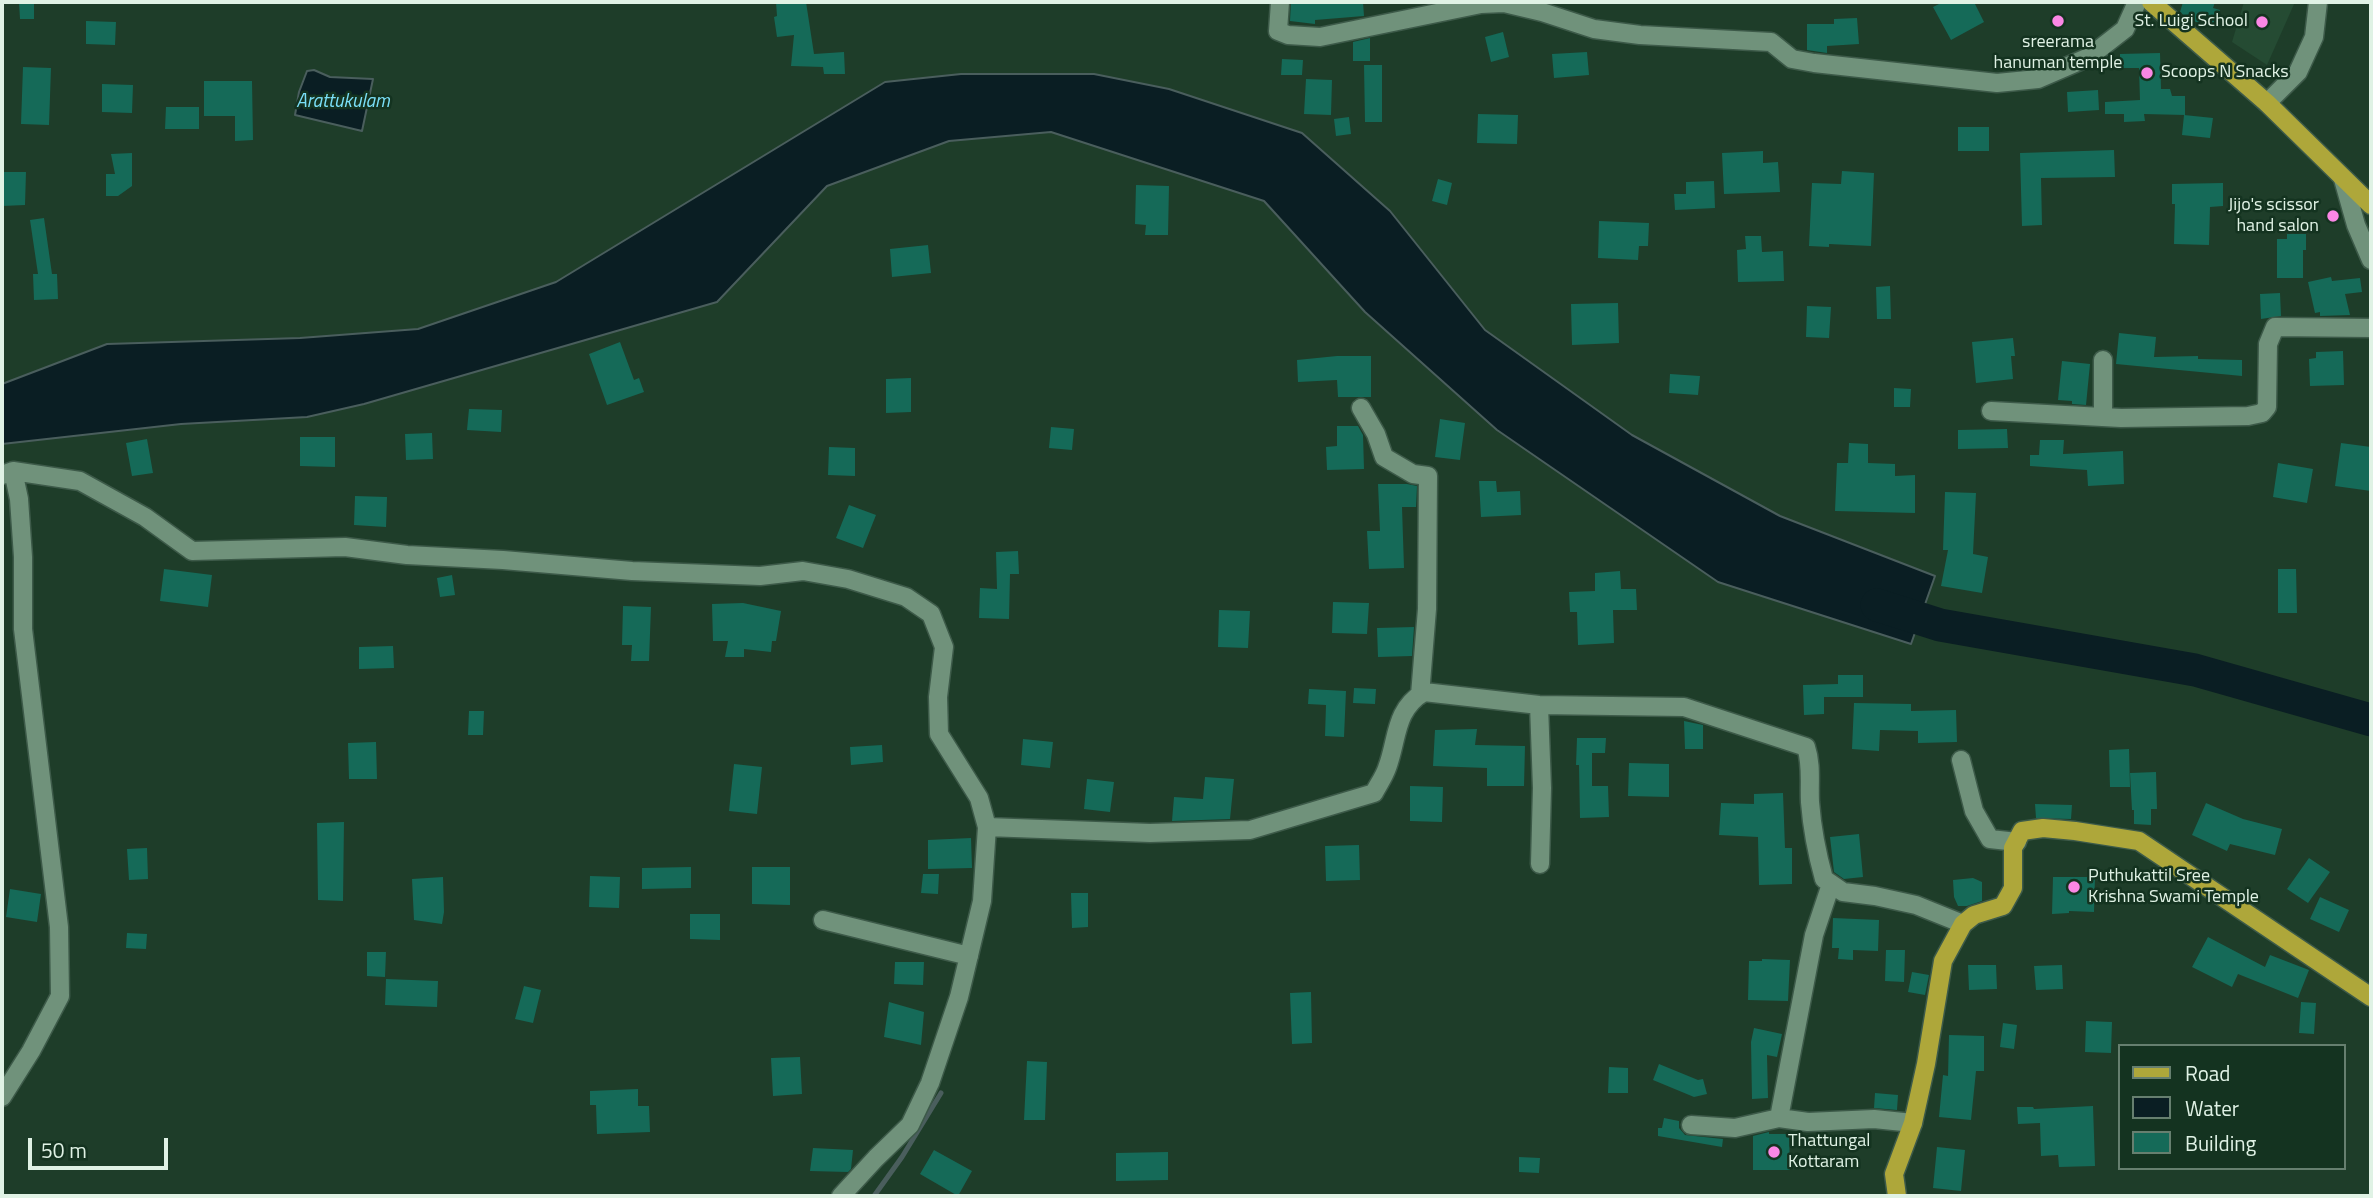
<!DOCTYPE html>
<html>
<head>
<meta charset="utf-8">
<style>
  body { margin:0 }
  #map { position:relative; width:2373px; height:1198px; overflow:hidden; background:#1e3d29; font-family:"Titillium Web",sans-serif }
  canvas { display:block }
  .frame { position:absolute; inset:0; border:4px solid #e0f2e5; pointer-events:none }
  .legend { position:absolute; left:2118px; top:1044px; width:228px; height:126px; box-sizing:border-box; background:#143320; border:2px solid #667f6f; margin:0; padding:9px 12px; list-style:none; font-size:21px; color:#e0f2e5 }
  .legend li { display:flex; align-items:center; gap:14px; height:35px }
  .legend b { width:35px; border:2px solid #667f6f }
  .scale { position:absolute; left:28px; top:1138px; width:140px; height:32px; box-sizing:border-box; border:4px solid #e0f2e5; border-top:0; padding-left:9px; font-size:21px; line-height:24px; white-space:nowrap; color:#e0f2e5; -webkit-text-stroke:5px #143320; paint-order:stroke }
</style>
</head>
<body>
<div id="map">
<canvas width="2373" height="1198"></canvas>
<div class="frame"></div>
<ul class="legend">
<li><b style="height:9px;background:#aea73a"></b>Road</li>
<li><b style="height:19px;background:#0a1e23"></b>Water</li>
<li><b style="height:19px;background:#156a58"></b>Building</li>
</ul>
<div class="scale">50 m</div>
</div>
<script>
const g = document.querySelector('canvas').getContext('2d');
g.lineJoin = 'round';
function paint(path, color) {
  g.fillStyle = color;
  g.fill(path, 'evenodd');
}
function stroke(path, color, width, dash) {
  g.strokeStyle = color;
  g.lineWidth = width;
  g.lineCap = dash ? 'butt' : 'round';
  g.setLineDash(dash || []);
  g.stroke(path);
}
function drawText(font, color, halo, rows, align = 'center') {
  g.font = font + ' "Titillium Web",sans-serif';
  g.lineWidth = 5;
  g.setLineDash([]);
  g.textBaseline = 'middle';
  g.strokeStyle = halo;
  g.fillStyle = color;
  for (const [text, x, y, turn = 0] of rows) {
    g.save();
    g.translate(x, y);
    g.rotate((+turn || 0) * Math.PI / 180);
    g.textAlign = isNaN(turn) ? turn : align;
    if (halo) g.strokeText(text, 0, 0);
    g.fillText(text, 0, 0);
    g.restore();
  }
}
paint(new Path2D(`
  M2244,2H2295L2267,65L2232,42Z`), '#254b33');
const water = new Path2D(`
  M314,70L330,77L373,79L362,131L295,115L299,92L307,71Z
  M961,74H1094L1169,89L1302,133L1390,211L1485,330L1632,435L1780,516L1935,576L1911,644L1718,582L1497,430L1365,312L1264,201L1051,132L949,141L827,186L717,302L364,404L307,417L181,424L2,444V384L107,344L300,338L418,329L556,282L885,82Z`);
paint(water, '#0a1e23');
stroke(water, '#4a5e5d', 2);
stroke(new Path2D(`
  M874,1196L902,1157L941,1093`), '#4a5e5d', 5);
stroke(new Path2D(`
  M1877,605L1940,625L2195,670L2371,720`), '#0a1e23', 33);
paint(new Path2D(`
  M19,2H34V19H20Z
  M776,2H806L814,54L844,52L845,74H824L823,67L791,66L794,35L777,37L774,17L777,16Z
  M1291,2H1363L1364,16L1315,20V24L1290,21Z
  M1943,2H1974L1984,22L1951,40L1933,7Z
  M2183,2H2215L2213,8L2220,10L2213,28L2188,19L2180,12Z
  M1857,18L1859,44L1827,46V53L1807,50V24H1834V19Z
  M86,21L116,22L115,45L86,44Z
  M1503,32L1509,57L1491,62L1485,37Z
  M1370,38V61H1353V42Z
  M1587,52L1589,75L1554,78L1552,54Z
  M2160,53L2161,89H2170L2172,96H2185V115L2144,114L2145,121L2124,122V114H2105V102L2140,100L2139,68H2120V54Z
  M1282,59L1303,60L1302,75H1281Z
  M1364,65H1382V122H1365Z
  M23,67L51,68L49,125L21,124Z
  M1306,79L1332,80L1331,115L1304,114Z
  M204,81H252L253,140L235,141V116H204Z
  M102,84L133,85L132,113L102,112Z
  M2098,90L2099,110L2068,112L2067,92Z
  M166,107H199V129H165Z
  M1478,114L1518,115L1517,144L1477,143Z
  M2184,115L2213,118L2210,138L2182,135Z
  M1349,117L1351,134L1336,136L1334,119Z
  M1958,127H1989V151H1958Z
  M2114,150L2115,177L2041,178L2042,225L2022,226L2020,153Z
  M1763,151V163L1778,162L1780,192L1724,194L1722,153Z
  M132,153V186L118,196H106V174H115L111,154Z
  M1842,171L1874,173L1871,246L1829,244V247L1809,246L1812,183L1841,184Z
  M2,172H26L25,205L2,206Z
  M1438,179L1452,183L1447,205L1432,201Z
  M1714,181L1715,208L1675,210L1674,194H1686V182Z
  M2223,183V206L2210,207L2209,245L2174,244L2175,204H2172V184Z
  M1136,185L1169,186L1168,235H1145L1146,225L1135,224Z
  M44,218L52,274H57L58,299L34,300L33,274H38L30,220Z
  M1599,221L1649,223L1648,246H1639L1638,260L1598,258Z
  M2287,234H2306V250H2303V278H2277V239H2287Z
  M1745,236H1761L1762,252L1783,251L1784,281L1738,282L1737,250L1746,249Z
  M928,245L931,273L892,277L890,249Z
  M2331,277L2332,281L2360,278L2362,292L2345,294L2350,315L2320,316V312L2315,313L2308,282Z
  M1890,286L1891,319H1877L1876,287Z
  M2280,293L2281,316L2261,319L2260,294Z
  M1618,303L1619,343L1572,345L1571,304Z
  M1807,306L1831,307L1829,338L1806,337Z
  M2119,333L2156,337L2154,357L2198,356V359L2242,360V376L2116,364Z
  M2013,338L2015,356H2011L2013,379L1976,383L1972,342Z
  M620,342L634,380L639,378L644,392L607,405L589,354Z
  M2343,351L2344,385L2310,386L2309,359L2316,358V352Z
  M1337,356H1371V397H1338L1337,380L1298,382L1297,360Z
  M2062,361L2090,364L2086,405L2072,404V401L2058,400Z
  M1670,374L1700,376L1698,395L1669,393Z
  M911,378V412L886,413V379Z
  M1894,388L1911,389L1910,407H1894Z
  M469,409L502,410L501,432L467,430Z
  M1440,419L1465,423L1460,460L1435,457Z
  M1337,426H1358L1363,435L1364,469L1327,470L1326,447L1337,446Z
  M1051,427L1074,429L1072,450L1049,448Z
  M2007,429L2008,448L1958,449V430Z
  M432,433L433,459L406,460L405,434Z
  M300,437H335V467L300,466Z
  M147,439L153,473L132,476L126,443Z
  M2040,440H2064L2063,454L2123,451L2124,484L2088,486L2087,470L2030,466V455H2039Z
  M1849,443L1868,444V463L1895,464V476L1915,475V513L1835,511L1837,463H1848Z
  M2341,443L2371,447V491L2335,486Z
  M829,447L855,448V476L828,475Z
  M2278,463L2313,469L2307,503L2273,497Z
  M1479,481H1496L1497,492L1520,491L1521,515L1481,517Z
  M1378,484H1407L1417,486L1416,507H1402L1404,568L1369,569L1367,531H1380Z
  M1945,492L1976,493L1973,554L1988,557L1982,593L1941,586L1948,550H1943Z
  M355,496L387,497L386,527L354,525Z
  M849,505L876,515L863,548L836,538Z
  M1018,551L1019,574H1010L1009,619L979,618L980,588L997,589L996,552Z
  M164,569L212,575L208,607L160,601Z
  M2278,569H2296L2297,613H2278Z
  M1620,571L1621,589H1636L1637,610H1613L1614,643L1578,645L1577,612H1570L1569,592L1595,591V573Z
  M452,575L455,595L440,597L437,578Z
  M1333,602L1369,603L1367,634L1332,633Z
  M743,603L781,611L776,641H772L771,652L744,649V657H725L728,641H713L712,604Z
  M623,606L651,607L649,661H631L632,645H622Z
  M1219,610L1250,611L1248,648L1218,647Z
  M1414,627L1412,656L1378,657L1377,628Z
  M393,646L394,668L359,669V647Z
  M1838,675H1863V697H1824V714L1804,715L1803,685L1838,684Z
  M1354,688L1376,689L1375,704L1353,703Z
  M1309,689L1346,691L1344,737L1325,736L1326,705L1308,704Z
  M1854,703L1911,704V711L1956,710L1957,742L1918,743V731L1880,730L1879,751L1852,749Z
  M469,711H484L483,735H468Z
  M1684,721L1703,725V749H1685Z
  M1477,729L1475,745L1525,746L1524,786H1487V768L1433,766L1435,730Z
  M1577,738H1606L1605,753H1592V786H1608L1609,817L1580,818L1579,765H1576Z
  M1023,739L1053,742L1050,768L1021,765Z
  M376,742L377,779H349L348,743Z
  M882,745L883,762L851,765L850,747Z
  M2129,749L2130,787H2110L2109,750Z
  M1629,763L1669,764V797L1628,796Z
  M734,764L762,767L757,814L729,811Z
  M2156,772L2157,809H2151V825L2134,824V810H2132L2130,773Z
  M1205,777L1234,779L1230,819L1172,821L1174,797L1203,799Z
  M1087,779L1114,782L1110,812L1084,809Z
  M1410,786L1443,787L1442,822L1410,821Z
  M1783,793L1785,848H1792V884L1759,885L1758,837L1719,835L1721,803L1754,804V794Z
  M2206,803L2243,819L2282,829L2275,855L2230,844L2227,851L2192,835Z
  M2035,804L2072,805L2071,819L2036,818Z
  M344,822L343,901L318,900L317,823Z
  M1859,834L1863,877L1844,879L1834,872L1830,837Z
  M971,838L972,868L928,869V840Z
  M1359,845L1360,880L1326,881L1325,846Z
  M147,848L148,879L129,880L127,849Z
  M2309,858L2330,872L2308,903L2287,889Z
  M691,867V888L642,889V868Z
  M752,867H790V905L752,904Z
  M923,874H939L938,894L921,893Z
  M590,876L620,877L619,908L589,907Z
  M443,877L444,912L442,924L414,920L412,879Z
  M2053,877H2095L2094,912L2069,911V913L2052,914Z
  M1973,878L1982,882V901L1967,906H1958L1954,897L1953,880Z
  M10,889L41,894L37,922L6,917Z
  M1071,893H1088V927L1072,928Z
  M2320,897L2349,910L2339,932L2310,919Z
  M690,914H720V940L690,939Z
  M1833,918L1879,920L1878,951L1853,950V960L1838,959L1839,948H1832Z
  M127,933L147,934L146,949L126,948Z
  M2208,937L2265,967L2270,955L2309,970L2298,998L2238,974L2232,987L2192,967Z
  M1886,950H1905L1904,982L1885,981Z
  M367,952H386L385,977L367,976Z
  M1762,959L1790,960L1788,1001L1748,1000L1749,961H1762Z
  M895,962H924L923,985L894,984Z
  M1968,965H1996L1997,989L1969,990Z
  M2062,965L2063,989L2036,990L2034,966Z
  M1912,972L1929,975L1925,995L1908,992Z
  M386,979L438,981L437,1007L385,1005Z
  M524,986L541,990L533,1023L515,1019Z
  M1311,992L1312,1043L1292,1044L1290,993Z
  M889,1002L924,1012L921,1045L884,1037Z
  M2301,1002L2316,1003L2314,1034L2299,1033Z
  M2086,1021L2112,1022L2111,1053L2085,1052Z
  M2003,1023L2017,1025L2014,1049L2000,1047Z
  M1754,1028L1782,1034L1777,1057L1767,1055L1768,1098L1752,1099L1751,1042Z
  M1949,1035L1984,1036V1071H1976L1971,1120L1939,1117L1943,1075L1948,1076Z
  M800,1057L802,1094L773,1096L771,1058Z
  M1027,1061L1047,1062L1045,1120H1024Z
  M1659,1064L1698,1080L1703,1079L1707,1094L1694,1097L1653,1080Z
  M1609,1067L1628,1068V1093H1608Z
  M638,1089V1106H649L650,1132L597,1134L596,1105H590V1091Z
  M1875,1093L1898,1095L1897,1110L1874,1108Z
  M2093,1106L2095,1166L2059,1167L2058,1155L2041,1156L2040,1123L2018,1124L2017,1107H2033L2034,1109Z
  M1664,1118L1679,1121V1128L1685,1135L1723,1139L1722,1147L1658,1136V1128H1662Z
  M1769,1132V1134H1789L1790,1170H1753V1136Z
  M1937,1147L1965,1150L1961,1191L1933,1188Z
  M813,1148L853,1150L851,1169L848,1172L810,1171Z
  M934,1150L972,1171L958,1196L920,1174Z
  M1168,1152V1180L1116,1181V1153Z
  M1519,1157L1540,1158L1539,1173L1519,1172Z`), '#156a58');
const minor = new Path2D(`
  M1280,2L1278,31L1288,35L1320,37L1481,4L1504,3L1542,12L1594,29L1640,35L1771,42L1792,59L1814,63L1997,83L2038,79L2089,57L2125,29L2137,2
  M2267,103L2298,72L2314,37L2318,2
  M2343,179L2356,225L2371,260
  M1361,408L1376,434L1384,457L1413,474L1428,476L1427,609L1420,695
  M1991,411L2121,418L2248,416L2262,413L2267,407L2268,344L2275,327L2371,328
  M2103,417V360
  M2,475L13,471L80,481L145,517L192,551L345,547L407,555L503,560L632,571L760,576L803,571L848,579L906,597L931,614L944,647L938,697L939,734L979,798L987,827
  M1539,705L1542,788L1540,864
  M1961,760L1974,811L1990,839L2017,842
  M823,920L969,956
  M2,1097L31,1051L60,996L59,927L23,629V557L19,499L13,471
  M1779,1118L1808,1122L1874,1119L1913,1123
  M1691,1125L1735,1128L1779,1118L1814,935L1831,884
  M841,1196L876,1158L910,1125L930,1083L959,997L982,901L987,827L1150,833L1250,830L1374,793C1378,785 1384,777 1387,768C1398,739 1394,710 1424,692L1539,705L1684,707L1806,747C1812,765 1809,783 1810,802C1812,828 1817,854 1824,879L1843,892L1875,896L1916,905L1963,924`);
const major = new Path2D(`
  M2151,2L2267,103L2371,205
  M1897,1196L1894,1174L1913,1123L1926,1064L1943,961L1963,924L1974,915L2003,906L2013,888V848L2022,831L2043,828L2075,831L2139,841L2371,997`);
stroke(minor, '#3d5a49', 21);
stroke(major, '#3d5a49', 21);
stroke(minor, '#70927b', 18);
stroke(major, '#aea73a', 18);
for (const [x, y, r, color] of [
  [2058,21,7,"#fb87e5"],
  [2262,22,7,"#fb87e5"],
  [2147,73,7,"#fb87e5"],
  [2333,216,7,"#fb87e5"],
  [2074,887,7,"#fb87e5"],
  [1774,1152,7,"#fb87e5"]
]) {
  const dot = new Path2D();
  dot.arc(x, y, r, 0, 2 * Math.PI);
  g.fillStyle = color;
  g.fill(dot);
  stroke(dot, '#143320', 2.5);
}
drawText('18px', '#e0f2e5', '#143320', [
  ["St. Luigi School",2248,22,"right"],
  ["sreerama",2058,43,"center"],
  ["hanuman temple",2058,64,"center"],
  ["Scoops N Snacks",2161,73],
  ["Jijo's scissor",2319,206,"right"],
  ["hand salon",2319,227,"right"],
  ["Puthukattil Sree",2088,877],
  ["Krishna Swami Temple",2088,898],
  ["Thattungal",1788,1142],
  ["Kottaram",1788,1163]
], 'left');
drawText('italic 19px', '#7adff7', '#143320', [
  ["Arattukulam",343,102]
]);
</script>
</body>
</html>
